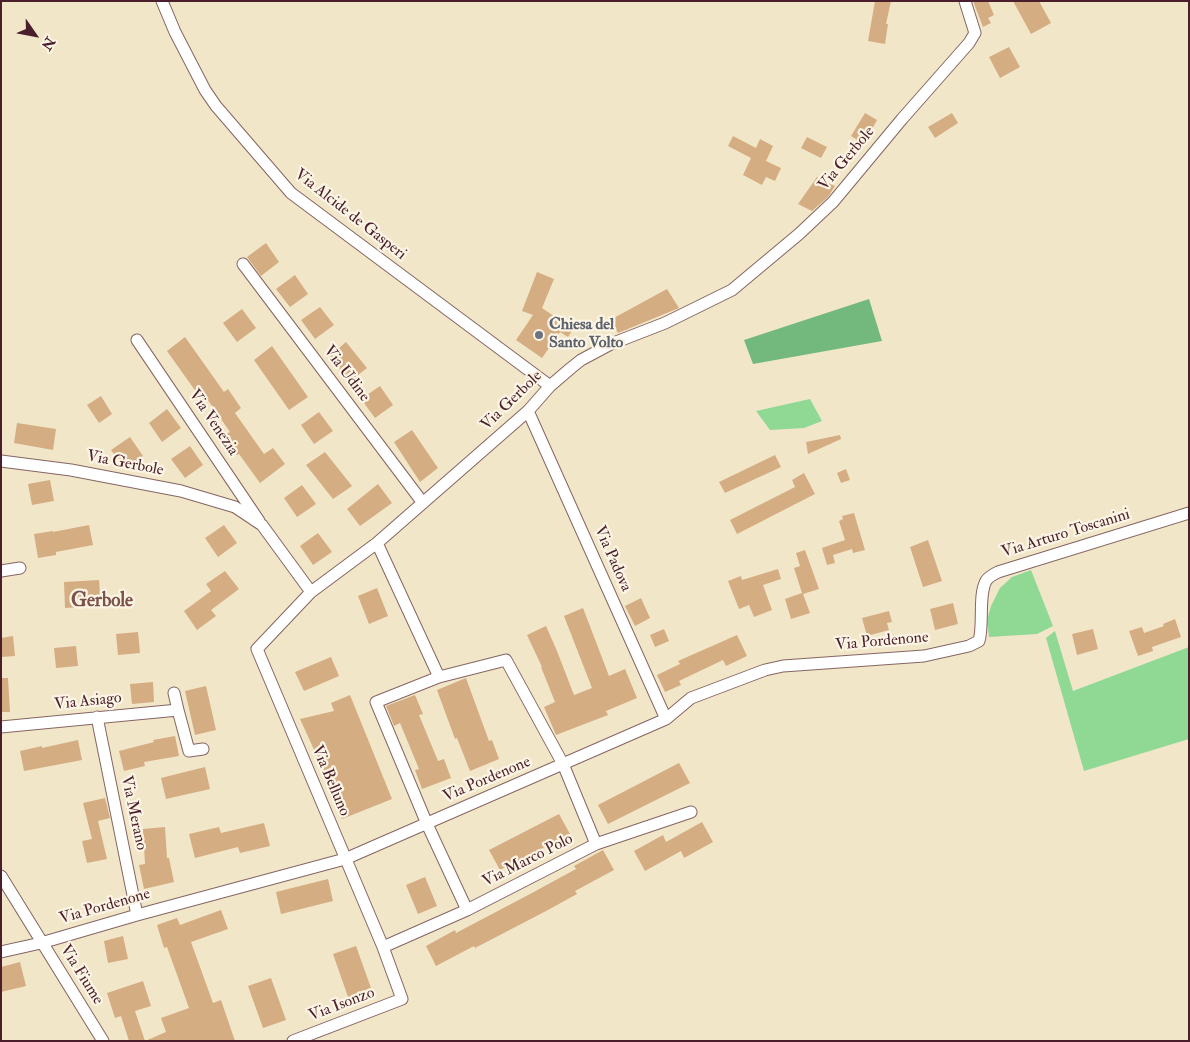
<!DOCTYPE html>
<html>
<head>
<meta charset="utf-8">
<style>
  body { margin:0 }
  #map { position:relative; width:1190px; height:1042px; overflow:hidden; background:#f2e6c9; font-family:"IM FELL Double Pica",serif }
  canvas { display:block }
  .frame { position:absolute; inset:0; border:2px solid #4a1f2b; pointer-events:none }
  .north { position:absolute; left:10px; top:10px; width:50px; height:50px; -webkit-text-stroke:4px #fcf5e5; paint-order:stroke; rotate:123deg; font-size:14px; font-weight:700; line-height:20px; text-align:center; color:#4a1f2b }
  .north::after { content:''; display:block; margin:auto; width:18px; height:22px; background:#4a1f2b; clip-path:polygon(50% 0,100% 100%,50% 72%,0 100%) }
</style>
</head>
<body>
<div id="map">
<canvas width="1190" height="1042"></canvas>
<div class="frame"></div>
<div class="north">N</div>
</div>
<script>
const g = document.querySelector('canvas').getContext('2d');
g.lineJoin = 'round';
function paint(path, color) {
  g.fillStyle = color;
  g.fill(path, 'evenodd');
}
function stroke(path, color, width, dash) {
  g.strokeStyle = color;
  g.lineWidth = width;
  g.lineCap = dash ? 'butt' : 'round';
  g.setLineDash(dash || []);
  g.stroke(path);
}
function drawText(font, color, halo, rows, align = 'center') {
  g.font = font + ' "IM FELL Double Pica",serif';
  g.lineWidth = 4.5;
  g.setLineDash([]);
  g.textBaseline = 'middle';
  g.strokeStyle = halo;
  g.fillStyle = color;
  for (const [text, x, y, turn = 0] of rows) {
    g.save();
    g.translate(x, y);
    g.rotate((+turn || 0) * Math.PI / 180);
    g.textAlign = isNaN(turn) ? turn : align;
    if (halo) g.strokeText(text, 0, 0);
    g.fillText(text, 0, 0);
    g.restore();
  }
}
paint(new Path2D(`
  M810,399L822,421L804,428L770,430L756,411Z
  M1031,570L1053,626L1037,634L989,637L987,620L991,606L1000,588L1012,577Z
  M1055,631L1073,691L1189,647V739L1084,771L1046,638Z`), '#8fd995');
paint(new Path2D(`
  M869,299L882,341L753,364L744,340Z`), '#73b97e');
paint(new Path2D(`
  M875,1H891L886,24H888L885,44L868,41Z
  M973,1H988L994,15L988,18L991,23L983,27Z
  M1013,1H1039L1051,23L1031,34Z
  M1009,47L1020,67L1000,78L989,57Z
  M865,113L877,120L864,144L851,136Z
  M952,113L958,123L935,138L928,127Z
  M733,136L756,148L760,139L773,146L766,161L781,168L775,181L766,177L762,185L743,175L751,158L728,146Z
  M807,137L827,147L821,158L801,148Z
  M817,177L835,186L828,197L812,211L798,204Z
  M266,243L279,262L261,276L247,257Z
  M537,272L554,279L542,308L573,329L568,337L560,332L542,358L516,340L533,315L522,311Z
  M295,275L308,294L290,307L276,289Z
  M667,289L679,308L618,333L610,320Z
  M320,307L334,325L315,339L301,320Z
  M242,309L256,328L237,342L223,323Z
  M185,337L224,392L228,389L241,408L235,413L264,454L273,448L285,464L260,483L239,454L237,455L223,436L230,432L203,393L199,396L167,351Z
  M346,342L367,368L349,382L330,356Z
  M272,346L308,397L289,410L254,360Z
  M380,386L393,405L375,418L361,399Z
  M101,396L112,414L99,423L87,405Z
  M167,409L181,428L162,442L149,423Z
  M319,412L333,431L314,444L301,425Z
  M17,423L56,429L53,450L14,443Z
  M412,430L438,468L420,482L394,442Z
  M840,435L841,439L808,454L806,442Z
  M130,437L143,456L125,469L111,450Z
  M190,446L203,465L185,478L171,459Z
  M325,452L352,486L333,499L306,465Z
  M775,455L781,467L725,493L719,482Z
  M846,469L850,480L841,483L837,473Z
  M804,473L815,494L737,534L730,520L795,487L792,480Z
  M50,480L54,501L32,505L28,484Z
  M378,484L392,503L360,526L347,509Z
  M302,485L316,504L297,517L284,498Z
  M854,513L865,550L853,553L852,549L833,555L835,563L827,565L822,548L845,540L839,521L843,519L842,516Z
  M89,525L93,545L56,552V555L38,558L34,534L53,531V532Z
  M224,525L237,543L218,557L205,538Z
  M318,533L332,552L313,565L300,546Z
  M928,540L942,581L923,587L910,547Z
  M805,550L819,589L803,594L810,613L791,619L785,599L802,593L794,568L800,566L796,553Z
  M778,569L781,579L763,585L772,610L754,617L749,605L739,609L728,581L741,576L742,580Z
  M225,571L239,589L211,610L216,616L197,630L184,611L211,591L206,584Z
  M99,580L101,606L65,608L64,582Z
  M377,588L388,616L369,624L358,596Z
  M641,598L650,618L635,626L625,606Z
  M953,603L958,624L935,630L930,609Z
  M583,608L609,676L625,669L637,698L606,711L608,715L556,735L544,707L555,702L541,667H542L527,635L546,626L557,651L574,695L592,688L564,616Z
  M889,611L892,622L887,623L889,630L867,636L862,618Z
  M1175,619L1181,637L1152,647L1153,651L1138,656L1129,631L1142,627L1144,633L1164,626L1163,624Z
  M664,629L669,641L655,647L650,635Z
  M1093,629L1098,649L1077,655L1072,634Z
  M138,632L140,653L118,655L116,634Z
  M737,635L747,656L726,666L723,660L679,681L681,685L665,692L657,675L680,664L678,661Z
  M13,636L15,656L1,657V638Z
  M76,646L78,666L56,668L54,648Z
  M331,657L339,676L304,691L295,672Z
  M1,678H8L10,712H1Z
  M466,678L489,741L492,740L499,759L470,771L457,738L455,739L437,690Z
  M153,682L154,702L132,704L130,684Z
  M206,686L216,730L195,735L185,691Z
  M350,695L392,799L342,819L330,790L332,789L300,719L334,711L331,703Z
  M415,695L423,714L419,715L438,761L444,759L451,778L422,789L415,770L419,769L400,723L394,726L386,706Z
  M175,736L179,756L144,762L145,766L124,771L119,751L154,742L153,740Z
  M78,740L82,760L24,771L20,751L42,746V748Z
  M679,763L690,783L608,824L598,805Z
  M205,767L210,789L166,799L161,778Z
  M105,798L110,818L98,821L107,859L87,863L82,841L92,839L83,803Z
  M559,814L570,834L500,870L489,850Z
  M702,822L713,842L684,858L681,851L645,871L634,851L663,835L666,842Z
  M264,823L270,846L240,853L238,847L195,858L189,834L219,827L221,833Z
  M165,827L167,858H169L174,882L144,889L139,865L145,864L143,829Z
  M603,850L614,870L575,891L577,894L548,910L475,948L474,946L436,966L426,946L455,930L456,933L530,894L576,869L574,866Z
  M425,877L437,906L418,914L406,885Z
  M328,879L333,901L281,914L276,892Z
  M221,910L228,929L191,942L213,1003L221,1000L235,1041H145L166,1032L161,1018L189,1008L167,947L164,948L157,925L177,918L180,925Z
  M123,936L128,959L108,963L104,941Z
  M356,946L371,988L348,997L333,954Z
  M20,962L26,986L1,992V967Z
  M271,978L286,1020L263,1028L248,986Z
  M143,981L151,1006L135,1011L145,1041H129L121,1016L115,1018L107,993Z`), '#d5ad83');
const minor = new Path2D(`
  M162,1L175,32L205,90L216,106L291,193L550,386
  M243,264L423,503
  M137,340L259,521
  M528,411L666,719
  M1,461L71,470L181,491L235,507L262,525L311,592
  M377,543L439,677L376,702L427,824L467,910
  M1,571L20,568
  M439,677L506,660L563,764L596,844
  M178,710L189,751L203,749
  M97,717L137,915
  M1,727L178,710L174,693
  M1,876L103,1041
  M383,947L467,910L596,844L691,812
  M1,952L41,943L137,915L345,859L666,719L691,698L765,670L783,666L924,656L969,646L979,641C984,624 978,595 986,581C988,577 994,574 998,572L1189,513
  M293,1041L402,999L383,947L257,649L311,592L377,543L528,411L550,386L571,368L581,360L611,344L665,323L732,290L799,234L833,202L902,119L969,43L975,33L965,1`);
stroke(minor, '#856562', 13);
stroke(minor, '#fff', 11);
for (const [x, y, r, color] of [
  [539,335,5,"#6b7280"]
]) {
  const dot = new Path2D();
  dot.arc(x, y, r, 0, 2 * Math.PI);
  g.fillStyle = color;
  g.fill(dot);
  stroke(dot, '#fcf5e5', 2);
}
drawText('16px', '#4a1f2b', '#fcf5e5', [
  ["Via Gerbole",847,159,-50],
  ["Via Alcide de Gasperi",350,215,38],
  ["Via Udine",346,374,53],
  ["Via Gerbole",512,401,-44],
  ["Via Venezia",213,423,56],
  ["Via Gerbole",125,464,11],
  ["Via Arturo Toscanini",1066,534,-17],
  ["Via Padova",612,559,66],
  ["Via Pordenone",882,642,-5],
  ["Via Asiago",88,702,-6],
  ["Via Pordenone",487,780,-23],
  ["Via Belluno",330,781,67],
  ["Via Merano",133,813,78],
  ["Via Marco Polo",528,861,-27],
  ["Via Pordenone",105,907,-16],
  ["Via Fiume",81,975,58],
  ["Via Isonzo",342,1005,-21]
]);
drawText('bold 16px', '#5b616d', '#fcf5e5', [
  ["Chiesa del",549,326],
  ["Santo Volto",549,344]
], 'left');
drawText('bold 19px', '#7b514a', '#fcf5e5', [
  ["Gerbole",102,602]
]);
</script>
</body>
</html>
